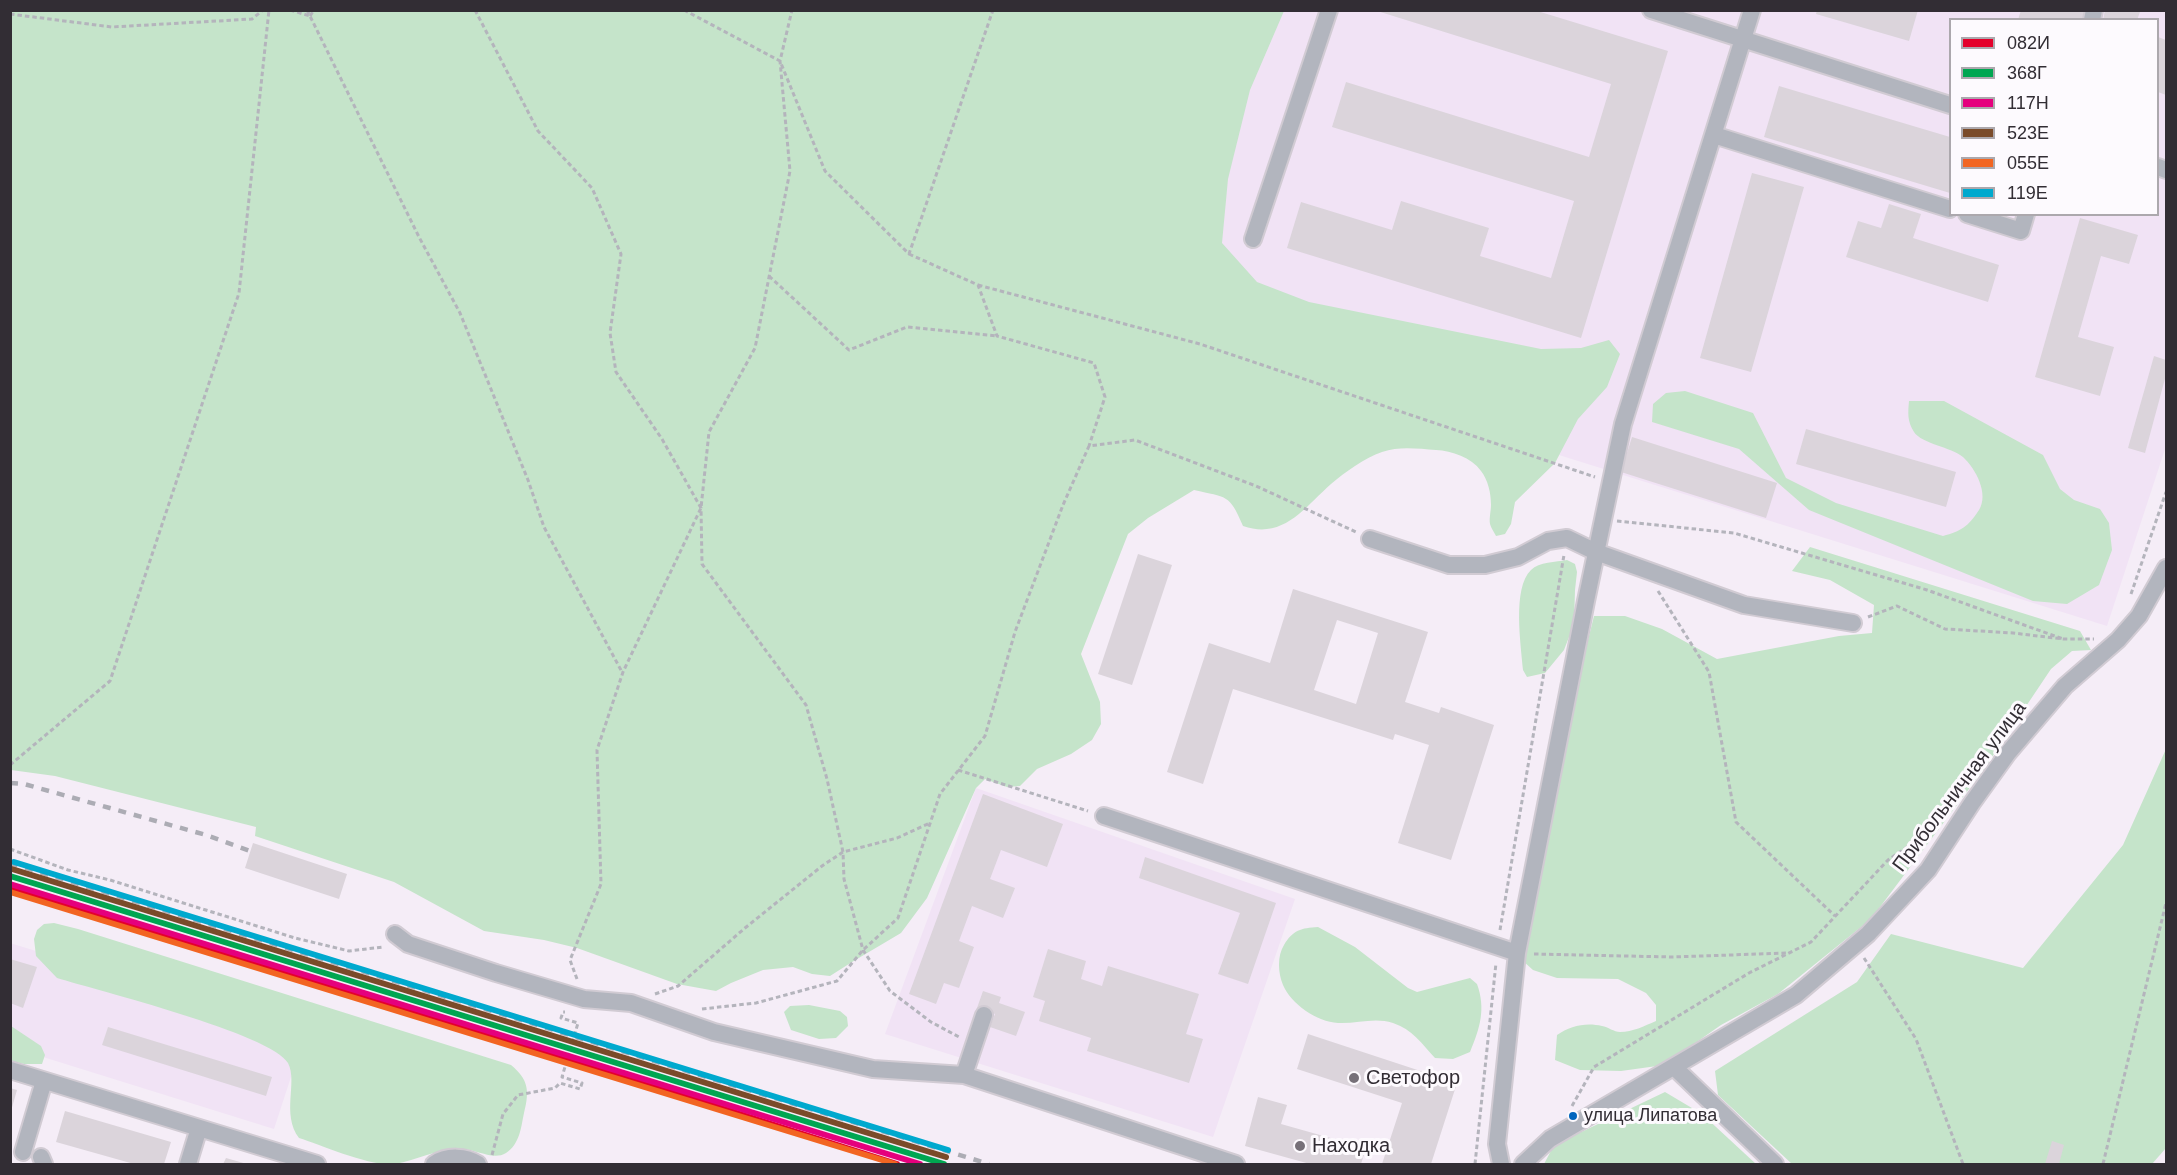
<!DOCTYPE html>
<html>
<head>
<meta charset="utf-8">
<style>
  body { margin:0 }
  #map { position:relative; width:2177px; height:1175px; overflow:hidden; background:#f5edf7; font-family:Arial,sans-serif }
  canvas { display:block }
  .frame { position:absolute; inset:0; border:12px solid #322d34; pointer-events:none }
  .legend { position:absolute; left:1949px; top:18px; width:210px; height:198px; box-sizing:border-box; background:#fdfafe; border:2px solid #aca8ad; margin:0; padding:8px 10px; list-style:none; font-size:18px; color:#322d34 }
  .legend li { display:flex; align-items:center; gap:12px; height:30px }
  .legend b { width:30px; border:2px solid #aca8ad }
</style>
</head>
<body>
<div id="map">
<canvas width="2177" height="1175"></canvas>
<div class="frame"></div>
<ul class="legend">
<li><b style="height:8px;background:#e4002b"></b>082И</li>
<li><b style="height:8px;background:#00a651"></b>368Г</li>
<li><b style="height:8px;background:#e5007d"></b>117Н</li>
<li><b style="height:8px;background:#7a4b2a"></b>523Е</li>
<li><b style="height:8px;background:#f26522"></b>055Е</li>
<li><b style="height:8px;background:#00a9ce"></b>119Е</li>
</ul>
</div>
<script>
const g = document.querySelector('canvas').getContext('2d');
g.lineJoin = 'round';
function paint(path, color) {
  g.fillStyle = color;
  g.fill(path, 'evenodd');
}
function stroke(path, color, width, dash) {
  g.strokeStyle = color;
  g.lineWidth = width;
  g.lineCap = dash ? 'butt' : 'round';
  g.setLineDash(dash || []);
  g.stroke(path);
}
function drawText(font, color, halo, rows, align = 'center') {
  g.font = font + ' Arial,sans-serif';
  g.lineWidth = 6;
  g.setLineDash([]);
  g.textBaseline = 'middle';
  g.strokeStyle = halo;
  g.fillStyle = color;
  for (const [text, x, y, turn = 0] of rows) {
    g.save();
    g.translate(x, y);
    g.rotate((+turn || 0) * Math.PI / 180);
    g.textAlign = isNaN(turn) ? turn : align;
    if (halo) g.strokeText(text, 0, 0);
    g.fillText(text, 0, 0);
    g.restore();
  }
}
paint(new Path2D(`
  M1006,11H2166V446L2107,626L921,256ZM1950,20H2158V214H1950Z
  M976,788L1295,899L1213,1137L885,1034Z
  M10,943L305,1034L274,1129L11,1047Z`), '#f1e3f5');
paint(new Path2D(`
  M11,10L1284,11L1250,90L1228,179L1222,243L1257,282L1309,302L1541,349L1581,348L1609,340L1620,354L1607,387L1578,419L1555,463L1515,502L1511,524L1505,534L1496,536C1494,532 1491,528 1490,524C1489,518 1491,511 1491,505C1491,493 1488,480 1481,471C1471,457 1452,451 1436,450C1418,449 1400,446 1382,452C1365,458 1345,472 1331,484C1304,508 1283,540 1243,526C1229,493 1227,498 1194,490L1148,518L1128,534L1081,654L1100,702L1101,724L1092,740L1071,754L1037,769L1020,786L1007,787L985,779L976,788L927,898L901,933L852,962L830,976L812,974L793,967L763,970L731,983L716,991L677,984L577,948L544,940L484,931L394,882L255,836L256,827L55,776L11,770Z
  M1685,391L1753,413L1786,478L1836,503L1943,536C1961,531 1968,527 1979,510C1989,494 1976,469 1963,457C1951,447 1922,444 1914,432C1907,421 1908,413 1909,401H1944L2043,455L2060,489L2074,500L2100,509L2109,523L2112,550L2099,585L2067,604L2033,601L1809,510L1739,449L1652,422L1653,404L1666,393Z
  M1810,547L2080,631L2091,650L2072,651L2051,669L1984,769L1871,919L1778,994L1721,1025L1671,1060L1657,1066L1621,1071L1580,1070L1555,1060L1557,1035C1570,1026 1586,1022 1602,1026C1608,1027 1614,1032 1620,1032C1633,1032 1644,1026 1656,1021V1005L1646,993L1618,979L1557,978L1533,970L1523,961L1585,652L1594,616H1625L1662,629L1717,659L1839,636L1872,633L1874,605L1830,580L1792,571Z
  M1567,560L1575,564L1577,572L1575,590L1574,624L1564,650L1545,673L1527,677L1523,670C1521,645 1512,588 1531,570C1539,562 1556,562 1567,560Z
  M2166,749V1148L2152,1164H1792L1718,1095L1715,1071L1857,982L1891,934L2023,968L2123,845Z
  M54,923L78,929L511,1065C528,1079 530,1090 524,1113C521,1127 520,1144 506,1153C493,1161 476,1149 462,1149C438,1148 418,1160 395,1164C374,1168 321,1145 299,1138C281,1114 298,1082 288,1063C272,1034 96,990 57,978L36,956L34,939L37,930L44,924Z
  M1318,927L1355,947L1408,988L1417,992L1470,978L1477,984C1486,1009 1480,1028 1470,1052L1453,1059L1435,1058C1422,1044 1412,1029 1393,1023C1374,1017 1357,1024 1338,1023C1317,1022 1291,1004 1283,985C1278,973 1277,956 1284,945C1293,930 1301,928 1318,927Z
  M809,1005L840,1011L847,1017L848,1026L836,1038L819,1039L791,1030L784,1012L790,1006Z
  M11,1026L41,1046L45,1055L42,1064H24L11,1061Z
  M1665,1092L1702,1114L1756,1164H1544L1554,1145Z`), '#c5e4ca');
paint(new Path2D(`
  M1374,10H1534L1668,51L1581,338L1287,248L1301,202L1392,230L1401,201L1489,228L1480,256L1551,278L1574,201L1332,127L1346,82L1589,157L1611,84Z
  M1817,10H1918L1909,41L1816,14Z
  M2021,10H2091L2088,20H2018Z
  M2105,10H2136L2140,12L2137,20H2103Z
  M2158,37L2166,40V95L2158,92Z
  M1779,86L1950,137V193L1764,137Z
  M1752,173L1804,187L1751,372L1700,358Z
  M1889,204L1921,214L1913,238L1999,265L1988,302L1846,257L1858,221L1881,228Z
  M2080,218L2138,235L2129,264L2101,256L2078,337L2114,347L2100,396L2035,377Z
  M2154,356L2166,360V375L2145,453L2128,448Z
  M1806,429L1956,472L1946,507L1796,464Z
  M1632,437L1777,483L1766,518L1621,472Z
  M1138,554L1172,565L1132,685L1098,674Z
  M1293,589L1428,632L1405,702L1439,713L1441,707L1494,725L1451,860L1398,843L1429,745L1395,734L1393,740L1233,689L1203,784L1167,772L1209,643L1270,663ZM1337,620L1378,633L1356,704L1314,690Z
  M983,794L1063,824L1047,867L1001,850L990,879L1015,888L1003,918L972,906L959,941L974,947L959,988L944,983L936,1004L909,994Z
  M253,843L347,874L339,899L245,868Z
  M1145,857L1276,903L1248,984L1218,974L1240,913L1139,878Z
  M1048,949L1086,961L1081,979L1102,986L1108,966L1199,994L1186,1034L1203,1039L1189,1083L1087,1051L1091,1038L1039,1021L1045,1001L1033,997Z
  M10,959L37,967L23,1008L10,1003Z
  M983,991L1001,997L999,1003L1025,1012L1016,1036L990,1027L995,1014L977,1008Z
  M108,1027L272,1077L266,1096L102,1045Z
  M1308,1034L1457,1083L1431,1164H1382L1402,1103L1297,1069Z
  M10,1088L17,1090L11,1111H10Z
  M1258,1097L1287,1105L1281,1124L1366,1148L1361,1164H1310L1245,1146Z
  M65,1111L171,1142L164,1164H134L56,1142Z
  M2052,1141L2064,1145L2059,1164H2045Z
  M226,1158L247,1164H223Z`), '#dbd4db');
const minor = new Path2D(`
  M1651,10L1950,105
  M2092,20L2094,10
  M1714,135L1950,209
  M2158,167L2166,170
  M1967,214L2021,231L2026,214
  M1253,239L1329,10
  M1370,539L1449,565H1485L1518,557L1548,541L1567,538L1596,552L1744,605L1853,623
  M1104,816L1517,953
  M395,934L408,944L496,973L584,999L631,1003L714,1032L873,1069L964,1075L1236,1164
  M1674,1067L1775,1164
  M10,1070L317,1164
  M964,1075L984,1015
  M23,1152L44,1081
  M41,1157L44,1164
  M188,1164L199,1128
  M434,1164C447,1155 466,1156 478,1164
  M1501,1164L1497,1144L1517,953L1586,601L1623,424L1752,10
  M1523,1164L1550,1139L1796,995L1868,934L1928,870L1972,803L2008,753L2065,686L2118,640L2139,616L2166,568`);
stroke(minor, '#d1cbd3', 20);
stroke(new Path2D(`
  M290,10L310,16
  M307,10L419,237L460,313L528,480L544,527L622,672
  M475,10L538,131L592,188L621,254L610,333L616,372L662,439L701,508L702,564L806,705L827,779L843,852L844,879L863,950L890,991L931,1022L959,1037
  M684,10L780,61L825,171L909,254L993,10
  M10,14L112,27L252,19L263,10
  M310,16L314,10
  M909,254L978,285L997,336L1094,363L1105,397L1089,446
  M769,276L849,350L907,327L997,336
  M978,285L1200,344L1595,477
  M1617,521L1734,533L1927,590L2063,639
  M1658,591L1709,672L1736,822L1835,916
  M2131,594L2166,492
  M1868,617L1897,606L1945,629L2013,633L2063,639H2094
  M10,765L110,681L239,293L269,10
  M958,770L1088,811
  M10,849L68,870L110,880L295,938L349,951L383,947
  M1500,930L1564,555
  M1534,954L1672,957L1788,953
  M1864,958L1916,1039L1963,1164
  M577,979L570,960L601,884L597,750L623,672L701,508L709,432L755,348L790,171L780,61L792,10
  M655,994L678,986L745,928L822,866L843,852L897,838L930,823
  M702,1009L756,1003L837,981L863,950L898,918L940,794L985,736L1015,632L1063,505L1089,446L1135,440L1256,486L1356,532
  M1572,1106L1594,1067L1749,973L1811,942L1888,860L1935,828
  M492,1155L503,1114L518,1095L555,1088L560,1083L580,1089L582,1083L562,1077L578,1023L561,1018L563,1012H565
  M1475,1164L1496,963
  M2103,1164L2166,903`), '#b4b4bc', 3, [4.5, 3]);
stroke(minor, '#b2b5be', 16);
stroke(new Path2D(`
  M10,783L24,784L206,835L250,851
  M10,863L989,1164`), '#acacb4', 4.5, [8, 8]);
stroke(new Path2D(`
  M10,888L567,1059L897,1164`), '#e4002b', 6);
stroke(new Path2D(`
  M10,876L944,1164`), '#00a651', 6);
stroke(new Path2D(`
  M10,884L920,1164`), '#e5007d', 6);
stroke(new Path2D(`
  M12,869L946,1157`), '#7a4b2a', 6);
stroke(new Path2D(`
  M10,892L895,1164`), '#f26522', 6);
stroke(new Path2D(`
  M14,862L948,1150`), '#00a9ce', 6);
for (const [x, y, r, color] of [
  [1354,1078,6,"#767078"],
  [1573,1116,5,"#0065bd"],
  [1300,1146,6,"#767078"]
]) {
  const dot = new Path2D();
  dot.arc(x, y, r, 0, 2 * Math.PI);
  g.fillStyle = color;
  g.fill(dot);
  stroke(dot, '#fdfafe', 2);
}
drawText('18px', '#322d34', '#fdfafe', [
  ["улица Липатова",1584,1116]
], 'left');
drawText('20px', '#322d34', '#fdfafe', [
  ["Прибольничная улица",1960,787,-53]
]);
drawText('20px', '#322d34', '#fdfafe', [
  ["Светофор",1366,1078],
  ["Находка",1312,1146]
], 'left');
</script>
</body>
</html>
